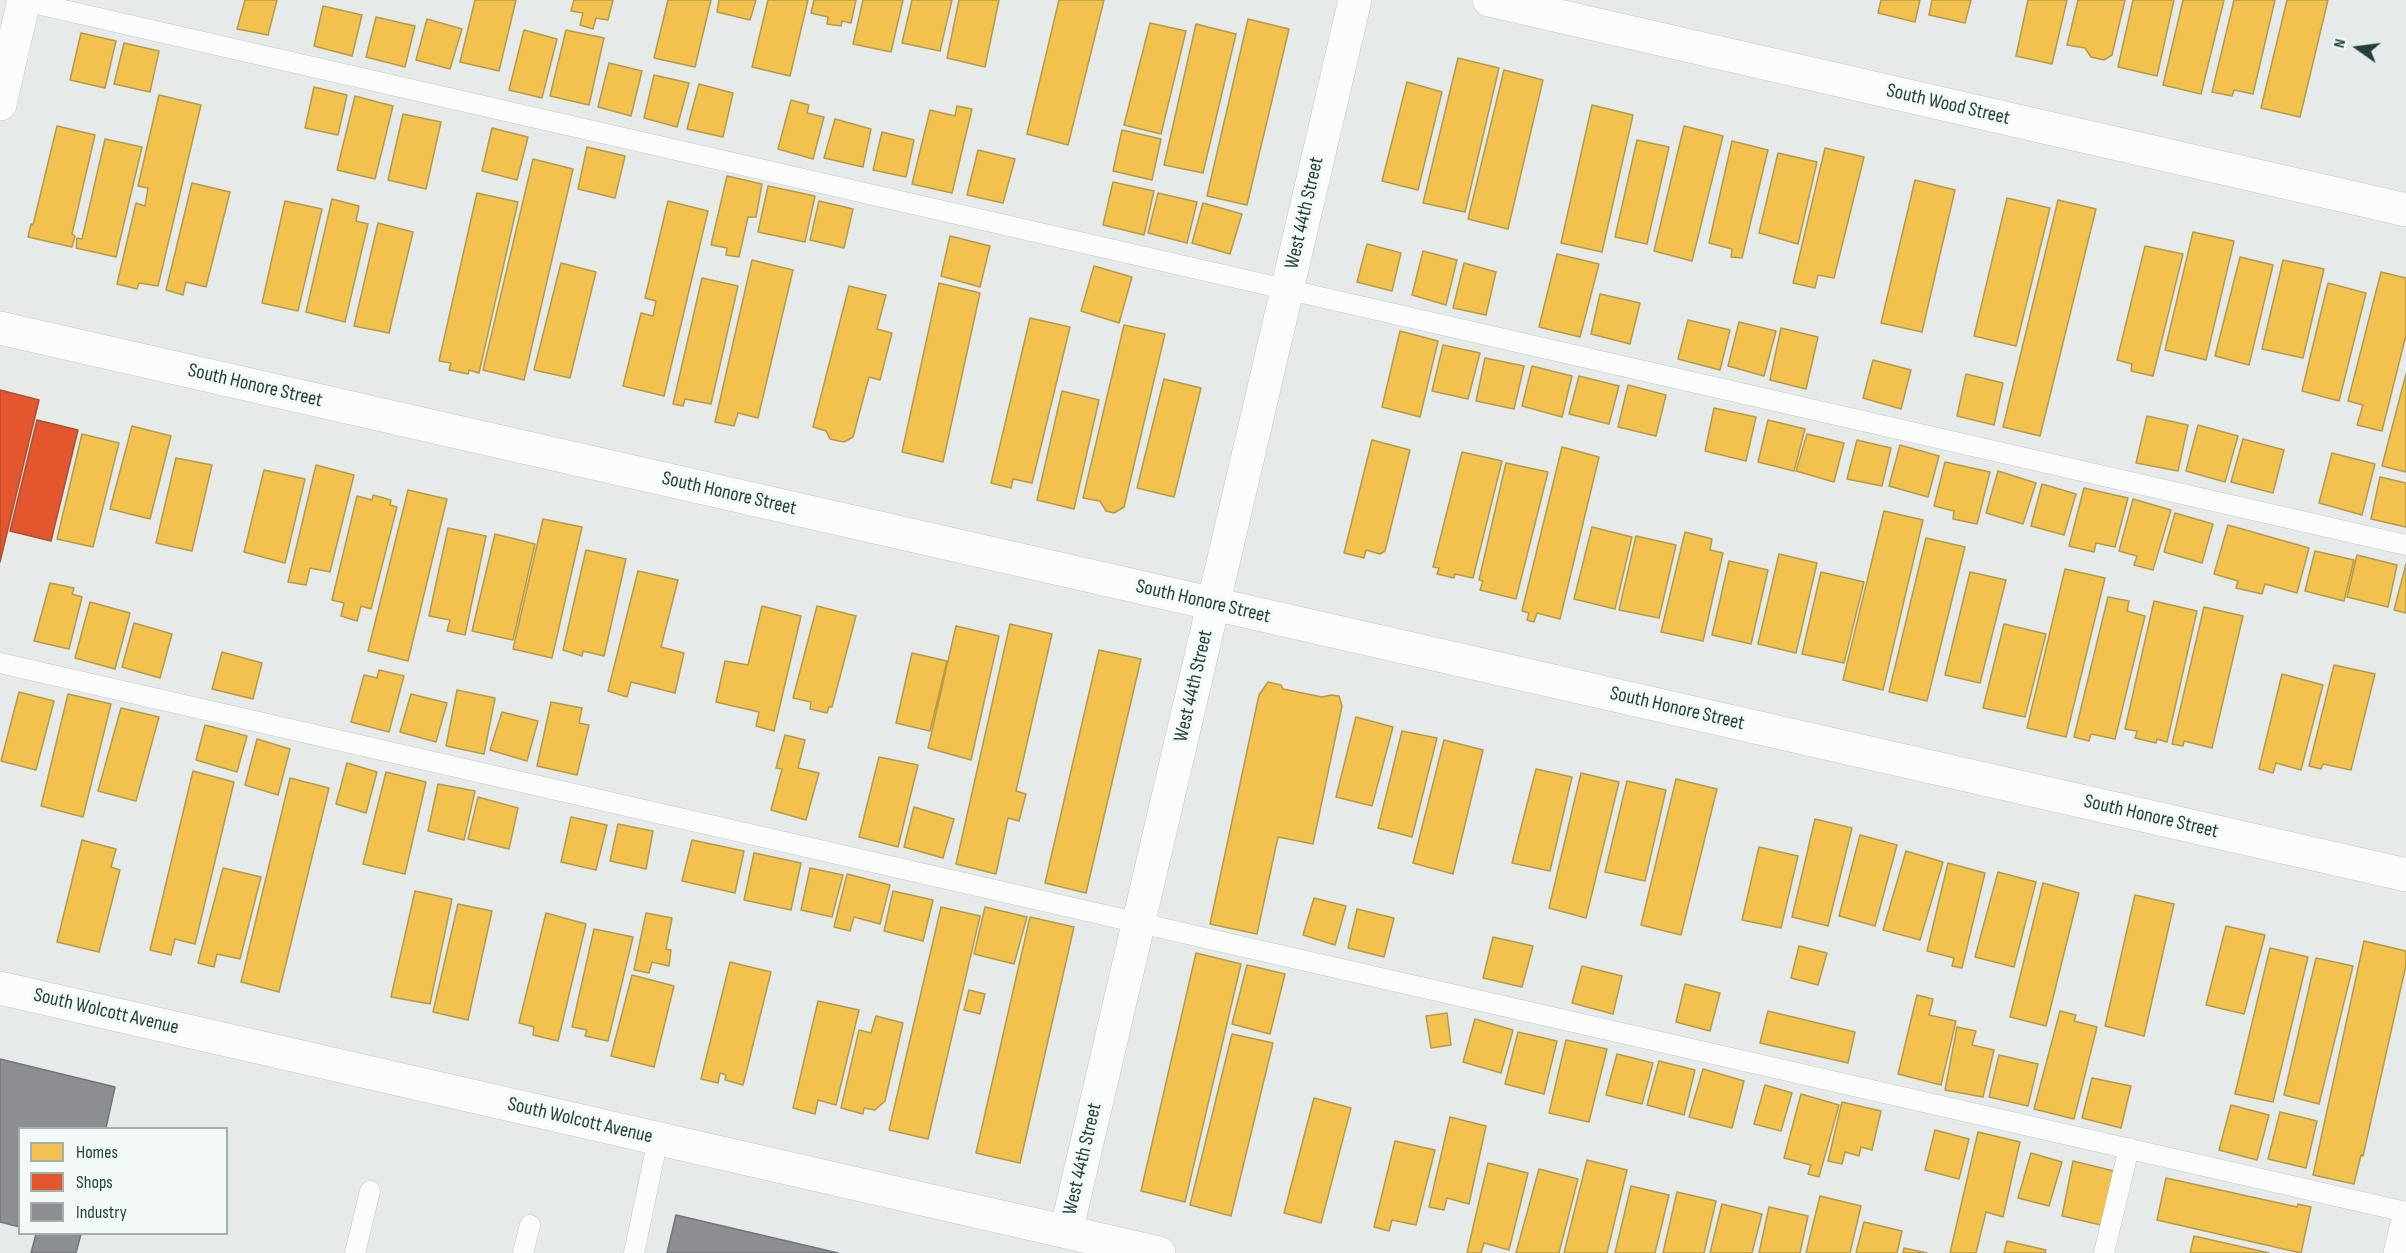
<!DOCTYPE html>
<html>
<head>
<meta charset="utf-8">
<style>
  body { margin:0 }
  #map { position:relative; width:2406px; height:1253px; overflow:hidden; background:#e6ebea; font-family:"Sofia Sans Condensed",sans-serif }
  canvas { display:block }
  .legend { position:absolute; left:18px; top:1127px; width:210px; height:108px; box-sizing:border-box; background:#f4faf8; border:2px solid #a0b0ad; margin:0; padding:8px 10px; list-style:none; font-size:18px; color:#22403d }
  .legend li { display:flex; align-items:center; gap:12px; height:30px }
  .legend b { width:30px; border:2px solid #a0b0ad }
  .north { position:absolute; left:2328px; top:18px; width:60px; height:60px; -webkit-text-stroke:4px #f4faf8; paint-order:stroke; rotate:284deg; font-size:16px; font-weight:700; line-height:24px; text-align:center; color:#22403d }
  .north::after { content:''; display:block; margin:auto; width:21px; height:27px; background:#22403d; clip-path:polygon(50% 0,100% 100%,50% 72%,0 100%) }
</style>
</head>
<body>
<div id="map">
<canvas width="2406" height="1253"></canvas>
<ul class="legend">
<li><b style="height:16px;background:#f2c14e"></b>Homes</li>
<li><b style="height:16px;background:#e4572e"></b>Shops</li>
<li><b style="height:16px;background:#8d8d92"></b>Industry</li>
</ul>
<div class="north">N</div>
</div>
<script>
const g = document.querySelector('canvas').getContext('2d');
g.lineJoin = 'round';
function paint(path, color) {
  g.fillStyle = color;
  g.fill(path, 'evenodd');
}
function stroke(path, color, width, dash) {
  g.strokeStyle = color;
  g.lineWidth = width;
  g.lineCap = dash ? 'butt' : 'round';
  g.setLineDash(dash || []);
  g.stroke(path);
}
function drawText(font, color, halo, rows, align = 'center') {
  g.font = font + ' "Sofia Sans Condensed",sans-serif';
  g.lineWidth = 6;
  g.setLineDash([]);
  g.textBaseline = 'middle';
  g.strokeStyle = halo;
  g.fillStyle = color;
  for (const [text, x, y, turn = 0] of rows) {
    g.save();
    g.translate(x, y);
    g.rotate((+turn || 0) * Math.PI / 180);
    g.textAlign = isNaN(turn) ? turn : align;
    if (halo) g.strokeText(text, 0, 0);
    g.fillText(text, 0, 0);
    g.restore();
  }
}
const homes = new Path2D(`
  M245,0H277L268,35L237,29Z
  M475,0H516L499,71L460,62Z
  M574,0H613L608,20L596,18L593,29L580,25L583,13L571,11Z
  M668,0H711L695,67L654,58Z
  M719,0H756L750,20L717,12Z
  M768,0H808L790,76L752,67Z
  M814,0H856L851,23L842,21L841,26L827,24L828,17L811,13Z
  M863,0H903L891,52L853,44Z
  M912,0H952L940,51L902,43Z
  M959,0H999L985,67L947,58Z
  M1059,0H1104L1068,145L1027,134Z
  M1881,0H1920L1915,22L1878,13Z
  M1932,0H1971L1965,23L1929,15Z
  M2028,0H2067L2052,64L2016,56Z
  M2078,0H2125L2112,55L2104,60L2091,57L2085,48L2067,45Z
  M2133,0H2174L2157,76L2118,67Z
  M2183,0H2224L2201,94L2163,85Z
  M2234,0H2275L2253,94L2234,90L2232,96L2212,92Z
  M2287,0H2328L2300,117L2261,108Z
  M323,6L362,15L352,56L314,46Z
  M376,17L415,26L405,67L366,57Z
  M427,19L462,29L450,69L416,60Z
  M1248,19L1289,29L1247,205L1207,196Z
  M1150,23L1186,31L1161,134L1124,125Z
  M1196,24L1236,34L1203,173L1164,165Z
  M524,30L557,39L542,98L509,90Z
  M566,30L604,38L589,105L550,96Z
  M81,33L116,41L105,88L70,80Z
  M124,43L159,51L150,92L114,84Z
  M1458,58L1499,68L1465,212L1423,203Z
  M609,63L642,71L631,116L598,107Z
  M1504,70L1543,80L1508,229L1468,219Z
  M654,75L689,83L677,127L644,118Z
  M1407,82L1442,92L1418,190L1382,181Z
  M699,84L733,93L723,137L687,129Z
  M314,87L347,95L338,135L305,128Z
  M159,95L201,105L158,286L139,283L137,289L117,284L136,203L145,206L148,188L138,186Z
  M355,96L393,106L375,179L337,170Z
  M791,100L809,105L807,113L824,117L813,159L778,149Z
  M1592,105L1633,115L1602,252L1561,243Z
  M957,106L972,109L952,193L912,184L930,110L955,116Z
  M403,114L441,122L426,189L388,180Z
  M835,119L871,129L863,167L824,158Z
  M57,126L95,135L72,234L75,236L72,247L28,237L31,224L33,225Z
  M1684,126L1723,136L1692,261L1654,251Z
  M492,128L528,137L517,180L482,171Z
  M1122,130L1161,139L1152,180L1113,171Z
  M882,132L914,140L906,177L873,170Z
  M105,139L142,147L116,257L76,248L77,238L82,239Z
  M1637,140L1669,147L1647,244L1615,237Z
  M1732,141L1768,150L1742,258L1731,257L1732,249L1709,243Z
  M587,147L625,156L615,198L578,189Z
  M1825,148L1864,157L1834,278L1818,275L1815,288L1793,283Z
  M978,150L1015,159L1003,203L967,195Z
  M1778,153L1817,162L1798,244L1759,233Z
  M533,159L573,169L524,380L483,370Z
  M727,176L762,184L756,217H748L739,257L726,255L727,248L711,245Z
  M1915,180L1955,190L1922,332L1881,323Z
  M1113,182L1154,191L1144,235L1103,225Z
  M192,183L230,192L206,287L186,282L183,295L166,290Z
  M768,186L815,196L805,242L758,232Z
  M477,193L518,202L479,373L469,370L468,374L449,370L451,363L439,361Z
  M1158,193L1197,202L1187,243L1148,233Z
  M2007,198L2050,208L2016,346L1974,336Z
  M332,199L359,206L356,221L368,224L345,322L306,312Z
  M2058,200L2096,209L2040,436L2003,427Z
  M285,201L322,209L298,311L262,303Z
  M668,201L708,211L664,396L623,386L641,313L653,316L656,301L645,298Z
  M819,201L853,209L844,248L810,240Z
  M1203,203L1242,214L1230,254L1192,243Z
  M378,223L413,232L389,333L354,326Z
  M2193,232L2234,241L2206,360L2165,350Z
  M950,236L990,246L980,287L941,276Z
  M1367,244L1401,253L1392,291L1357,282Z
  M2145,246L2183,254L2153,376L2131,371L2132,364L2117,360Z
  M1423,251L1457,260L1446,305L1412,295Z
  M1557,254L1599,264L1580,337L1539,327Z
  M2240,257L2273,265L2249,365L2215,356Z
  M752,260L793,270L758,418L738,413L734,426L715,422Z
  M2283,260L2324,269L2303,358L2262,349Z
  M561,263L596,272L570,378L534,370Z
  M1464,263L1496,272L1486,315L1453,308Z
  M1094,266L1132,277L1119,323L1081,311Z
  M2381,272L2406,278V335L2382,431L2357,425L2363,405L2348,401Z
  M702,278L738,286L711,404L685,399L683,406L673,404Z
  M939,283L980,293L943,462L902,452Z
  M2328,283L2366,293L2339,401L2302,391Z
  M849,286L886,295L877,329L892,333L880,380L869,377L853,437L844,442L830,439L826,431L813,427Z
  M1600,294L1640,303L1630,344L1591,334Z
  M1030,318L1070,327L1032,483L1013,479L1011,488L991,483Z
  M1688,320L1730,330L1720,370L1678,359Z
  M1739,322L1776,331L1764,376L1728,366Z
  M1124,325L1165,334L1124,507L1114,513L1106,511L1100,501L1083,498Z
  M1781,328L1818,337L1806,389L1770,380Z
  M1400,331L1438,341L1420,417L1382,407Z
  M1443,345L1480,353L1468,399L1432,391Z
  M1485,358L1524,366L1514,409L1476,401Z
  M1873,360L1911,370L1901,409L1863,398Z
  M1532,366L1572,376L1562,417L1522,406Z
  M1966,374L2003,383L1994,425L1957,416Z
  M2406,374V472L2382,466Z
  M1579,376L1619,386L1609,424L1569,414Z
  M1164,379L1201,388L1174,497L1137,488Z
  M1628,385L1666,395L1656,436L1618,427Z
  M1062,391L1099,400L1074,509L1037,500Z
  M1714,408L1756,417L1746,461L1705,451Z
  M2147,416L2188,425L2178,471L2136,463Z
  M1768,420L1805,429L1794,471L1758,462Z
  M2198,425L2238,436L2225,482L2186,471Z
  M132,426L171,436L150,519L110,509Z
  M82,434L119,443L93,547L57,539Z
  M1807,434L1844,443L1834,482L1796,471Z
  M2243,439L2284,450L2273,493L2231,482Z
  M1372,440L1410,450L1385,551L1380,554L1366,550L1364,558L1344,553Z
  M1857,440L1891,448L1882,486L1847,479Z
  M1900,445L1939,456L1928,497L1889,486Z
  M1562,447L1599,457L1560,619L1537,613L1534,622L1527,620L1529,613L1522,611Z
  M1462,452L1502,461L1473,578L1455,574L1454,578L1437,574L1439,568L1433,567Z
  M2332,453L2375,464L2362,515L2319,503Z
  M176,458L212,465L192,551L156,543Z
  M1945,462L1990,472L1977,524L1953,519L1954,511L1934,506Z
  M1506,463L1548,472L1516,599L1480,590L1483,581L1479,580Z
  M316,465L354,475L330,572L310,568L306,585L288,582Z
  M264,470L305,479L285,563L244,552Z
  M1998,471L2036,483L2023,524L1986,513Z
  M2380,477L2406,483V527L2371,519Z
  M2042,484L2076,494L2064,535L2031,526Z
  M2084,488L2128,498L2115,547L2096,543L2094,552L2069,546Z
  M408,490L447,499L408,661L368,651Z
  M373,495L391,500L390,505L397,507L371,609L361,606L357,621L341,616L344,603L332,600L357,496L372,500Z
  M2133,499L2171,510L2153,570L2134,565L2137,556L2119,551Z
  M1884,511L1923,520L1883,690L1843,680Z
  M2175,513L2213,524L2202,563L2164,552Z
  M543,519L582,527L552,658L513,649Z
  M2228,525L2309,548L2297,593L2265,584L2262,594L2236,588L2238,581L2214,574Z
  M1592,527L1632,537L1615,609L1574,599Z
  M448,528L486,536L465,635L447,631L450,620L429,616Z
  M1685,532L1712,539L1710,550L1723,553L1703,641L1661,632Z
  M495,534L535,544L513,640L472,631Z
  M1636,536L1676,545L1659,618L1619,610Z
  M1926,538L1965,547L1927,701L1889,692Z
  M586,550L626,559L604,656L583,651L582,656L563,650Z
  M2315,551L2354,560L2344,601L2305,591Z
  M1779,554L1817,563L1796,653L1758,644Z
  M2357,555L2397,565L2388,607L2347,597Z
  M1729,561L1768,570L1751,644L1712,635Z
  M2406,564V613L2394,610Z
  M2065,569L2105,578L2066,737L2027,728Z
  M638,571L678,580L661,647L684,653L675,693L631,682L627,697L608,691Z
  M1821,572L1864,582L1844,663L1802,654Z
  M1970,572L2006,580L1980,683L1945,675Z
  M50,583L74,588L72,594L82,597L69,649L34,641Z
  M2108,597L2129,601L2127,611L2145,616L2115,739L2091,734L2089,741L2074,737Z
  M2154,601L2197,611L2167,742L2157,739L2156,743L2135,738L2137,731L2125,729Z
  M90,602L130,613L115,669L75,658Z
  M762,606L801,616L774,731L756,726L759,712L716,702L725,661L748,665Z
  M817,606L856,616L832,707H829L827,713L810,709L811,702L793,698Z
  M2204,607L2243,616L2212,748L2184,741L2183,746L2172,744Z
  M134,623L172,634L160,678L122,667Z
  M1010,624L1052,634L1016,791L1026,794L1019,821L1008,818L996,874L956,864Z
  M2004,624L2046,634L2025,717L1983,708Z
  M956,626L999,636L971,760L928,748Z
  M1099,650L1141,659L1086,893L1045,883Z
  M222,652L262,663L253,699L212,689Z
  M912,653L947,661L930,731L896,723Z
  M2334,665L2375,674L2351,770L2323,764L2321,769L2309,766Z
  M379,670L404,676L389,732L351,722L364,675L377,678Z
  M2282,674L2323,685L2301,770L2276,763L2273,773L2259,769Z
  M1268,682L1281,685L1283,689L1322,697L1331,695L1339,696L1342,706L1313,844L1278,837L1257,934L1210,924L1259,695Z
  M457,690L495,698L484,754L446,746Z
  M19,692L54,701L36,770L1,761Z
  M68,694L111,704L83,817L41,806Z
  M411,694L447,703L436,742L400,732Z
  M551,702L582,708L579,723L589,725L577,775L537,766Z
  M121,708L159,717L136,801L98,791Z
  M502,712L538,721L527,761L490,750Z
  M1356,717L1393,727L1372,806L1336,797Z
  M205,725L247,736L237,772L196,760Z
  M1402,731L1437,738L1412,837L1378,828Z
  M785,735L805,740L798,768L819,773L806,820L771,810L782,769L776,768Z
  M257,739L290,749L278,795L245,785Z
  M1444,740L1483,750L1453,874L1413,863Z
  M879,757L918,765L898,847L859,837Z
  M347,763L377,772L366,813L336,804Z
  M1536,769L1572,777L1550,871L1512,863Z
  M193,771L234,782L195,944L175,939L171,955L150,950Z
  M386,772L426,782L405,874L363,864Z
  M1581,773L1619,782L1586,918L1549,908Z
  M290,778L329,788L279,992L241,982Z
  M1676,779L1717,789L1681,935L1641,925Z
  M1627,781L1666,790L1645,881L1605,872Z
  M438,784L475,791L464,840L428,831Z
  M478,797L518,808L509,849L468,839Z
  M914,807L954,819L943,858L904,847Z
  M571,817L607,825L596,870L561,862Z
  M1815,819L1852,828L1828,926L1792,917Z
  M618,824L653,831L646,869L610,861Z
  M1860,835L1897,845L1875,926L1839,916Z
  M82,840L116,849L111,867L120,870L99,952L57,942Z
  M692,840L744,851L735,893L682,881Z
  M1759,847L1798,856L1781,928L1742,920Z
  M1906,851L1943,862L1920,940L1883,930Z
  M754,853L801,863L791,910L744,900Z
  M1948,863L1985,873L1962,968L1952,966L1954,958L1927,951Z
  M223,868L261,877L240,959L217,954L214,967L198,963Z
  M810,868L843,875L832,917L801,910Z
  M1998,872L2036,882L2014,967L1975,957Z
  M847,874L890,885L880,924L854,917L850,931L834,927Z
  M2043,883L2079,893L2046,1026L2010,1017Z
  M415,891L452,899L430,1004L391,997Z
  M893,891L933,900L923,941L884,931Z
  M2135,895L2174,904L2144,1036L2105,1026Z
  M1314,898L1346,906L1335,945L1303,935Z
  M458,904L492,911L468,1020L433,1012Z
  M941,907L980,916L928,1139L889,1130Z
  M985,907L1027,917L1014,964L974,954Z
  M1357,909L1394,918L1384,957L1348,948Z
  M546,913L586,924L558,1041L533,1035L534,1027L519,1023Z
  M646,913L672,918L666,949L671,950L669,966L652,962L649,973L634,970Z
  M1030,917L1074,927L1020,1163L976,1153Z
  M2226,926L2265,935L2244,1014L2206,1005Z
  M594,929L633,937L608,1041L585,1036L587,1030L572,1027Z
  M1493,937L1533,946L1522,987L1483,978Z
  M2364,941L2406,951V965L2363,1156L2361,1155L2354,1184L2313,1175Z
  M1799,946L1827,953L1818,985L1791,978Z
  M2270,948L2308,957L2273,1102L2235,1094Z
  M1196,953L1241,964L1185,1202L1141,1191Z
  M2316,958L2353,966L2319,1104L2284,1095Z
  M730,962L771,972L743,1085L725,1080L726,1075L720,1073L718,1083L701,1079Z
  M1247,965L1285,974L1270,1034L1232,1024Z
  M1582,966L1622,976L1613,1014L1572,1003Z
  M632,975L674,986L654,1067L611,1056Z
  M1685,984L1720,993L1710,1031L1676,1022Z
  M969,990L985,994L980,1014L964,1010Z
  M1917,995L1933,999L1929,1015L1956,1021L1941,1085L1898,1074Z
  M818,1001L859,1010L836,1105L818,1100L815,1114L793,1108Z
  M1768,1011L1855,1032L1848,1063L1760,1043Z
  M2060,1011L2076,1015L2074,1021L2097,1027L2074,1119L2034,1109Z
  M1447,1013L1451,1045L1431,1048L1426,1016Z
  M876,1016L903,1023L885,1101L875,1110L864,1108L863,1114L841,1108L859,1030L871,1033Z
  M1475,1019L1513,1030L1501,1073L1463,1062Z
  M1957,1027L1976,1031L1972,1045L1994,1050L1983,1097L1945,1090Z
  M1518,1032L1557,1041L1544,1094L1505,1084Z
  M1232,1034L1273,1043L1231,1216L1190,1205Z
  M1566,1040L1607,1049L1589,1122L1549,1113Z
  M1617,1054L1653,1063L1642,1104L1606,1095Z
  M1999,1055L2038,1064L2028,1106L1989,1097Z
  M1659,1061L1695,1070L1684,1115L1647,1105Z
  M1703,1069L1744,1081L1732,1128L1689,1117Z
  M2092,1078L2131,1086L2121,1128L2082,1118Z
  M1765,1085L1792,1093L1781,1131L1754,1124Z
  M1801,1094L1839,1105L1819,1177L1808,1174L1811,1165L1784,1158Z
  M1314,1098L1351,1108L1321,1223L1284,1213Z
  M1842,1102L1881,1111L1872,1150L1861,1147L1859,1156L1845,1152L1842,1164L1828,1161Z
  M2231,1105L2269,1115L2257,1160L2219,1150Z
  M2280,1112L2317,1121L2306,1168L2268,1159Z
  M1450,1117L1486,1126L1469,1204L1447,1198L1444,1210L1429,1207Z
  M1935,1130L1969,1139L1959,1179L1925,1170Z
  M1978,1132L2020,1142L2003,1217L1986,1212L1976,1253H1950Z
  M1395,1141L1435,1150L1416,1225L1392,1220L1389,1231L1374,1227Z
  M2031,1153L2062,1162L2049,1206L2018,1198Z
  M1587,1160L1627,1170L1607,1253H1564Z
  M2073,1161L2114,1171L2101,1225L2062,1216Z
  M1488,1163L1528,1173L1509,1250L1484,1243L1481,1253H1467Z
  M1539,1169L1578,1179L1559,1253H1516Z
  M2166,1178L2297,1207L2298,1204L2311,1207L2301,1253L2157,1220Z
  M1631,1186L1669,1195L1655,1253H1615Z
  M1677,1192L1716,1201L1704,1253H1663Z
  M1820,1196L1861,1206L1850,1253H1806Z
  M1722,1204L1762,1214L1752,1253H1710Z
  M1769,1207L1808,1216L1800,1253H1759Z
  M1864,1222L1902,1231L1897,1253H1856Z
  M2194,1236L2269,1253H2190Z
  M2007,1241L2046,1250L2045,1253H2004Z
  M1904,1248L1927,1253H1903Z`);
paint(homes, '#f2c14e');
stroke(homes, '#b49a49', 1.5);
const shops = new Path2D(`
  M0,390L39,400L0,562Z
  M37,420L78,430L51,541L10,531Z`);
paint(shops, '#e4572e');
stroke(shops, '#aa5032', 1.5);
const industry = new Path2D(`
  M0,1059L115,1087L106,1128H20V1227L0,1222Z
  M676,1215L838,1253H667Z
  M36,1234H81L76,1253H31Z`);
paint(industry, '#8d8d92');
stroke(industry, '#6d7678', 1.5);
const lane = new Path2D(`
  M24,1L2406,545
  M0,663L2406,1212
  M355,1253L370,1191
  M523,1253L530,1225
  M634,1253L658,1139
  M2104,1253L2129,1148`);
const street = new Path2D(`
  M1489,0L2406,210
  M0,328L2406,875
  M0,988L1159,1253
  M1066,1232L1355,0
  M2400,1253L2406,1228`);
const secondary = new Path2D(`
  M0,104L24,0`);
stroke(lane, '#c3c8c7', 21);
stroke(street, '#c3c8c7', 34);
stroke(secondary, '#c1c9c7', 34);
stroke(lane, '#fbfcfc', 20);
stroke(street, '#fbfcfc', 33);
stroke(secondary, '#fbfcfc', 33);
drawText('20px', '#22403d', '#f4faf8', [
  ["South Wood Street",1948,105,13],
  ["West 44th Street",1305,213,-77],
  ["South Honore Street",255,386,13],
  ["South Honore Street",729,494,13],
  ["South Honore Street",1203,602,13],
  ["West 44th Street",1194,686,-77],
  ["South Honore Street",1677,709,13],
  ["South Honore Street",2151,817,13],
  ["South Wolcott Avenue",106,1012,13],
  ["South Wolcott Avenue",580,1121,13],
  ["West 44th Street",1083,1159,-77]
]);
</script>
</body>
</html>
